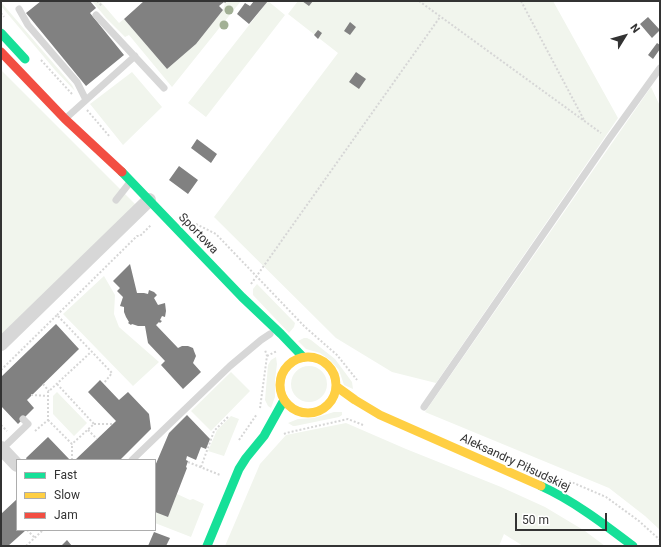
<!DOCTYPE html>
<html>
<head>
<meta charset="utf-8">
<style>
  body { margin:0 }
  #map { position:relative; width:661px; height:547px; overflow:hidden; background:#fff; font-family:Roboto,sans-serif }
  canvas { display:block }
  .frame { position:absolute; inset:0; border:2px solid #333; pointer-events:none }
  .legend { position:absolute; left:16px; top:459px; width:140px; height:72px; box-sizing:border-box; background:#fff; border:1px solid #adadad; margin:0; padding:5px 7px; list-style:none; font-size:12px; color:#333 }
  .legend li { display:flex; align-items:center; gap:8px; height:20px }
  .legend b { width:20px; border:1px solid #adadad }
  .north { position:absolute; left:605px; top:16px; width:40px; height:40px; -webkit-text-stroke:3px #fff; paint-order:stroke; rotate:53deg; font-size:11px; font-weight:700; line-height:16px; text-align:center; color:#333 }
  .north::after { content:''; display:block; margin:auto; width:14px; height:18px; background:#333; clip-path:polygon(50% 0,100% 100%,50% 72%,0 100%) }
  .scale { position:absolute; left:515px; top:513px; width:92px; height:18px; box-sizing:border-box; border:2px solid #333; border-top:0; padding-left:5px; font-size:12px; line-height:14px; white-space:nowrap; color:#333; -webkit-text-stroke:3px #fff; paint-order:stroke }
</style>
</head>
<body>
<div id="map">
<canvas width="661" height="547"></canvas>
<div class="frame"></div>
<ul class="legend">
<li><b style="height:5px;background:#16e098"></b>Fast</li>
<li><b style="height:5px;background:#ffcf43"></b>Slow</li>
<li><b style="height:5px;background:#f24e42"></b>Jam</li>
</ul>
<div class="north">N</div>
<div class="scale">50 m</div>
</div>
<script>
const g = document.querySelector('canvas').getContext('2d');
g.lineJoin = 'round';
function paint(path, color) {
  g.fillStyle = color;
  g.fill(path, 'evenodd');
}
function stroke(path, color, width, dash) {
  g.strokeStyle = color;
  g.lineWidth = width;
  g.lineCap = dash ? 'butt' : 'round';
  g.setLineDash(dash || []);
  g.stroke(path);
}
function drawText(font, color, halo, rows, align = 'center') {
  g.font = font + ' Roboto,sans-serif';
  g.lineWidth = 4;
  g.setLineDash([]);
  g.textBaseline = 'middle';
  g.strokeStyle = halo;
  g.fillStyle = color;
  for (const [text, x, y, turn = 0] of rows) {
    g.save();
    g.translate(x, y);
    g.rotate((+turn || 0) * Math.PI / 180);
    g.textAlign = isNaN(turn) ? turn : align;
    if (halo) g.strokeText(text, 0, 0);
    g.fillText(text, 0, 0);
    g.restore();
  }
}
paint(new Path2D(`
  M92,1H100L119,23L124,19L167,69L196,44L223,10L225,3L227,1H241L172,87L129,35L125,37L106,18Z
  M268,1L285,15L206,117L188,103Z
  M298,1H553L618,118L436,383L392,372L336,338L214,217L338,53L288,14Z
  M1,2L72,85L75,91L55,70L1,6Z
  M1,70L136,205L1,337Z
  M132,72L162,107L123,145L90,104Z
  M651,87L660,106V530L645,516L609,488L425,412Z
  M104,276L115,295L114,314L119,327L159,362L133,386L63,314Z
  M257,284L295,323L294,327L289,333L253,295V289Z
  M304,338H307L311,340L335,359L352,382L353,389L344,385L339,370L330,360L320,353L306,349L298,341Z
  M276,357L277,364L275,380V397L271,408L268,406L265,400L268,365L271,360Z
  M291 384a18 18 0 1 1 36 0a18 18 0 1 1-36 0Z
  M231,372L250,391L211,431L191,411Z
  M57,392L87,423L74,436L53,414V396Z
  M334,412H342V415L339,417L295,426H293L288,423L298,419L314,418Z
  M231,416L239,419L224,456L208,451L217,430Z
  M346,423L406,449L501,487L545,507L585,531L605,546H523L504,534L499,546H225L260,464L286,435Z
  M177,494L190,500L193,499L204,504L191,537L155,523V512L168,516Z`), '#f1f5ed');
paint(new Path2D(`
  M41,1H90L96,8L90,13L124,55L86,86L26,13Z
  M144,1H227L225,3L224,2L219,6L223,10L196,44L167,69L124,19Z
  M254,1H268L249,24L237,14L245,3L250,6Z
  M302,1H313L309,6Z
  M648,17L660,30L652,38L640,24Z
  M350,22L356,27L350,35L344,31Z
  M318,30L322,33L318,39L314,35Z
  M657,43L660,45V49L653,59L648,55Z
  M356,72L366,79L359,89L349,82Z
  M197,139L217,154L211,163L191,148Z
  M179,166L198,180L188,194L169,180Z
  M130,264L137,293H144L148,294L149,290L154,292L157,295L154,298L158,305L165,303L166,311L165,317L162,316L160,320L162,321L160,323L159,322L156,325L178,348L182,346H188L193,348L194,351L196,356L193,363L201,372L183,389L161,365L165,361L148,343L145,326H138L132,324L131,325L128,323L129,322L126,317L124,312V307L120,306L123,297L117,291L120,288L113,281Z
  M56,324L79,349L27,400L34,408L18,424L1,406V377Z
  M100,380L119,400L128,392L149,414L151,429L120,460H75L116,421L88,392Z
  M187,415L210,439L206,449L201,447L196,460L187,456L186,460L188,461L186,467L187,468L168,517L155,512V466L169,433Z
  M48,437L70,460H27L26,458Z
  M17,499V530H26L8,546H1V514Z
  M154,532L170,538L166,546H148Z
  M67,540L72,546H61Z`), '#818181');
stroke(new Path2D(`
  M97,1L102,6
  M419,1L601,133
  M521,1L584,120
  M1,13L4,17
  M41,60L72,94
  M87,110L110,137
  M196,224L216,234L305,327L337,355L357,380
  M251,284L440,17
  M57,315L137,236H140L151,225
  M267,356L277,351
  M1,370L57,315L112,373L104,383
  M43,384L49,391
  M31,395L48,396
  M260,408L267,356L265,350
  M48,420L72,444L94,424L57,384
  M94,424H112
  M1,425L7,431
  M88,430L97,439
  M35,431L48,420V392L91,352
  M284,434L286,433L348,419L363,425
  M239,440L257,414
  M72,460V444
  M188,462L220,475
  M201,467L214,431L229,416
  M569,481L606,497L639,521L660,540
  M27,530L35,538
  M26,546L43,530`), '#d6d6d6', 2, [2, 2]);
stroke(new Path2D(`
  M19,9L28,25L77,82L86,100
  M96,15L164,88
  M65,119L135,56
  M116,200L131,181
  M424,407L609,139L660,68
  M2,449L28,424L23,419
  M132,460L230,366L261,340L270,334`), '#d7d7d7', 7);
stroke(new Path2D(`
  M1,344L149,200
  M1,448L17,465`), '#d7d7d7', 14);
stroke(new Path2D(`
  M1,33L25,59
  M122,172L242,297L281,334L303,357
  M541,486C574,501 604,524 633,546
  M207,546L239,469L246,458L264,436L284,400`), '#16e098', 9);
stroke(new Path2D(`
  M280 385a28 28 0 1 1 56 0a28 28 0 1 1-56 0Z
  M337,387L355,400L380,415L541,486`), '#ffcf43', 9);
stroke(new Path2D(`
  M1,52L65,119L122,172`), '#f24e42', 9);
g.fillStyle = '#a2b095';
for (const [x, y] of [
  [229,10],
  [224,25]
]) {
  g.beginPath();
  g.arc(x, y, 4.5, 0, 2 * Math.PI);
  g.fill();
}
drawText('12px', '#333', '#fff', [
  ["Sportowa",198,234,46],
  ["Aleksandry Piłsudskiej",515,463,25]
]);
</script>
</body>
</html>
